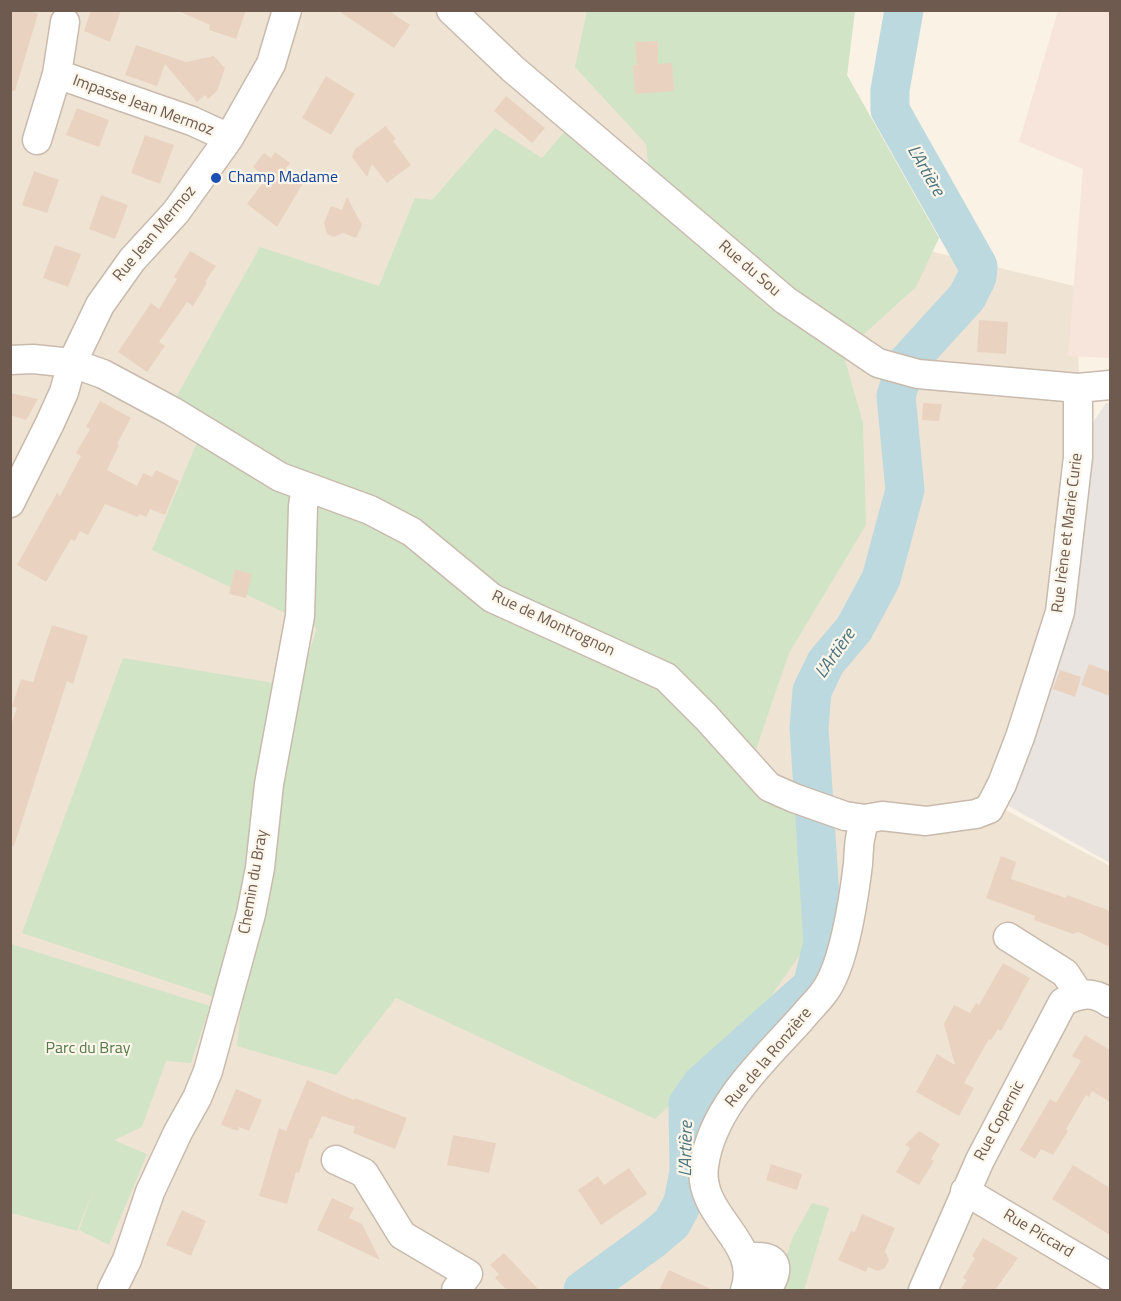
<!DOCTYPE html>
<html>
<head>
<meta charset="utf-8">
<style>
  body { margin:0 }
  #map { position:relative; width:1121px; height:1301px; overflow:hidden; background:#f9f2e5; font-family:"Titillium Web",sans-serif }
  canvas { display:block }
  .frame { position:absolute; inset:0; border:12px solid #6e5a4e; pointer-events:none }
</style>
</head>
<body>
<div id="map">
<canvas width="1121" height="1301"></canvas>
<div class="frame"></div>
</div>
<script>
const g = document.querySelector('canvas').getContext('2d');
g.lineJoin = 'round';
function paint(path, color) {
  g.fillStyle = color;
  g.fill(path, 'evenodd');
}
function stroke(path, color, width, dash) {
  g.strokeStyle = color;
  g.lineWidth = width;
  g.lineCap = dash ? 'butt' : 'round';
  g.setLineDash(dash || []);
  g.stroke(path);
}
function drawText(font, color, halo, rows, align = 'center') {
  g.font = font + ' "Titillium Web",sans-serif';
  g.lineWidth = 4.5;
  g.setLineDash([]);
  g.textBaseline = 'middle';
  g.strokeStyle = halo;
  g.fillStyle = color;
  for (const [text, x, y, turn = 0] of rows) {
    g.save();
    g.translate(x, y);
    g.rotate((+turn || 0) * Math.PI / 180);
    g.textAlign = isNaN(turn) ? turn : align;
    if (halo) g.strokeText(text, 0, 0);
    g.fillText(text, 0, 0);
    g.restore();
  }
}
paint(new Path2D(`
  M10,11H854L846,85L930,251L1074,286L1081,406L1048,620L989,801L1110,866V1290H11Z`), '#efe4d4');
paint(new Path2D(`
  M1058,11H1110V358L1068,356L1083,169L1019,142Z`), '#f7e4da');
paint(new Path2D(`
  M1106,403H1110V863L1005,804L1068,603L1094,421Z`), '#e9e4df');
paint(new Path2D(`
  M587,11H855L847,75L939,238L916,287L843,353L863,423L866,525L789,653L746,779L830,823L813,936L743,1036L655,1119L396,998L336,1075L237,1046L241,1006L22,933L123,658L298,687L317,628L152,550L198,440L174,401L260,247L379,286L415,198L432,200L495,128L542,158L570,125L651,193L646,144L575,67Z
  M11,944L210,1006L191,1063L166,1061L142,1127L114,1140L147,1154L109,1245L79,1230L95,1187L77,1231L11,1213Z
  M812,1203L829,1208L804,1290H768L785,1261L792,1239Z`), '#d1e4c6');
stroke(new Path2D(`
  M583,1290L652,1240L672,1223L683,1202L689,1172L688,1104L702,1084L812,986L823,943L809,728L812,691L826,662L854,629L881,579L905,490L896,396L906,364L967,297L977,277L978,266L890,110V90L904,10`), '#bcd9df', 39);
paint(new Path2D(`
  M10,10H28L38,14L15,91L10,90Z
  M91,10H121L110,42L84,31Z
  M176,10H246L236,39L209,30L210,25Z
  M337,10H388L410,25L394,48Z
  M658,41V64L672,63L674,91L635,94L633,65H637L635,42Z
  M136,45L186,62L214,56L225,68L217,91L208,99L205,95L197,102L165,64L157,86L125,75Z
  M326,76L355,94L331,135L302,118Z
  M506,96L545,128L532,143L494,111Z
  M77,108L109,120L99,147L66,135Z
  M387,125L386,127L396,139L393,141L411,165L387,183L372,164L367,177L352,157L355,149Z
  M145,135L174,145L160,184L131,173Z
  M275,152L290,163L285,169L303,183L277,227L247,204L267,177L253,167L264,153L271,158Z
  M34,171L59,180L47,213L22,205Z
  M101,195L128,205L115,239L89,229Z
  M347,197L362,225L356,238L343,233L334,237L327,234L324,223L331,206L342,210Z
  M55,245L81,254L68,287L43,278Z
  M190,251L216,266L205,282L207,283L193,306L187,302L159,342L165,346L147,372L118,352L151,303L159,309L177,279L174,277Z
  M979,320L1008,322L1006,354L977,352Z
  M10,393L38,399L26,420L10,415Z
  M100,401L131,418L117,444L119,445L107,470L137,486L143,473L152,477L156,470L179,481L165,515L150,509L146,517L139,514L138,517L105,504L88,535L80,531L75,541L71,539L46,582L17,565L57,493L60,496L81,456L76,453L90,429L86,427Z
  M923,403L942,404L939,421L922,420Z
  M235,569L252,574L246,598L229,594Z
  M52,625L88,636L73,684L67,681L14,846H10V728L17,708L12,706L21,679L33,682Z
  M1089,664L1110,672V696L1081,685Z
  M1060,670L1081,677L1075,697L1053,689Z
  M1001,856L1016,862L1011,879L1066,898L1067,895L1110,911V947L1078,932L1073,934L1034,920L1035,916L986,898Z
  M1003,963L1030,978L1001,1031L998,1029L991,1040L989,1039L964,1083L974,1088L959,1116L916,1092L937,1054L955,1065L944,1024L954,1005L970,1013L976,1003L979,1005Z
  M1085,1035L1110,1050V1102L1092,1091L1089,1097L1086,1095L1066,1129L1068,1131L1053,1155L1041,1149L1035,1159L1020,1150L1050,1099L1056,1103L1081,1061L1072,1056Z
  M307,1080L354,1100L355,1098L407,1118L395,1149L353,1133L355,1127L322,1116L312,1139L310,1138L299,1173L296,1172L287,1204L259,1196L279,1128L286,1131Z
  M236,1089L262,1100L249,1131L239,1127L238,1131L221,1125Z
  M919,1131L940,1144L931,1159L934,1161L919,1185L896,1172L910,1148L905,1145Z
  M453,1135L496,1143L489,1173L447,1165Z
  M771,1164L802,1174L797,1190L766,1180Z
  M1073,1165L1110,1188V1235L1052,1199Z
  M629,1168L647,1194L601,1225L578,1190L598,1176L604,1185Z
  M332,1198L354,1208L349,1218L362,1224L380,1260L317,1230Z
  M182,1210L206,1221L191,1256L166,1245Z
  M862,1214L895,1228L885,1251L889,1260L885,1268L878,1271L868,1267L866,1272L838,1260L851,1231L855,1232Z
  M983,1238L1018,1258L995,1290H960L967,1280L963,1278L975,1258L972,1256Z
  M504,1253L539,1290H507L495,1278L499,1274L490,1265Z
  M669,1270L713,1290H659Z`), '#ead2c0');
const minor = new Path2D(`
  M451,10L513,69L785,300L878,363L918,374L1078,388L1110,385
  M57,74L65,22
  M37,140L57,74L192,121L229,138
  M10,360L33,359L72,363L103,374L172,411L280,477L370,510L412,532L492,598L666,677L706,717L769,787L794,798L845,816L865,819L882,816L926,821L976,814L989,809L1002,784L1020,737L1060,612L1078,457V388
  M10,503L50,423L64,392L72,363L100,305L132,260L176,212L229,138L271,64L287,10
  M1008,937L1065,973L1079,994
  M336,1160L364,1173L402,1235L468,1274L456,1290
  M965,1191L1110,1277
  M745,1258C764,1255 783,1257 772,1281L762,1285H747
  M112,1290L127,1260L150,1192L178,1132L197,1098L208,1071L251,914L260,868L269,784L300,616L303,506L306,487
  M745,1290C762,1241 697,1217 704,1166C712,1107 763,1061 801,1019C808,1010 818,1001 825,991C844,965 854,897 858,864C859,846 859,837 865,819
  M923,1290L980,1160L1063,1002C1081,993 1093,991 1110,1003`);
stroke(minor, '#c8baad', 31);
stroke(minor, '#fff', 28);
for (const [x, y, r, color] of [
  [216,178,6,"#1a4fb4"]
]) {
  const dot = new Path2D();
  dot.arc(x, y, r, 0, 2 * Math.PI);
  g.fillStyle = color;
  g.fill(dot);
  stroke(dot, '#fcf6ea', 2);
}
drawText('16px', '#6e5a4e', '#fcf6ea', [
  ["Impasse Jean Mermoz",143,106,20],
  ["Rue Jean Mermoz",155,234,-50],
  ["Rue du Sou",749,269,41],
  ["Rue Irène et Marie Curie",1068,533,-83],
  ["Rue de Montrognon",553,624,25],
  ["Chemin du Bray",254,882,-80],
  ["Rue de la Ronzière",769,1058,-50],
  ["Rue Copernic",1000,1121,-62],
  ["Rue Piccard",1038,1234,31]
]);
drawText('16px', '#164399', '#fcf6ea', [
  ["Champ Madame",228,178]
], 'left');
drawText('16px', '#56784b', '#fcf6ea', [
  ["Parc du Bray",88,1049]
]);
drawText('italic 18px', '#4b747e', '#fcf6ea', [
  ["L'Artière",925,171,60],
  ["L'Artière",836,654,-55],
  ["L'Artière",687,1149,-89]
]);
</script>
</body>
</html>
